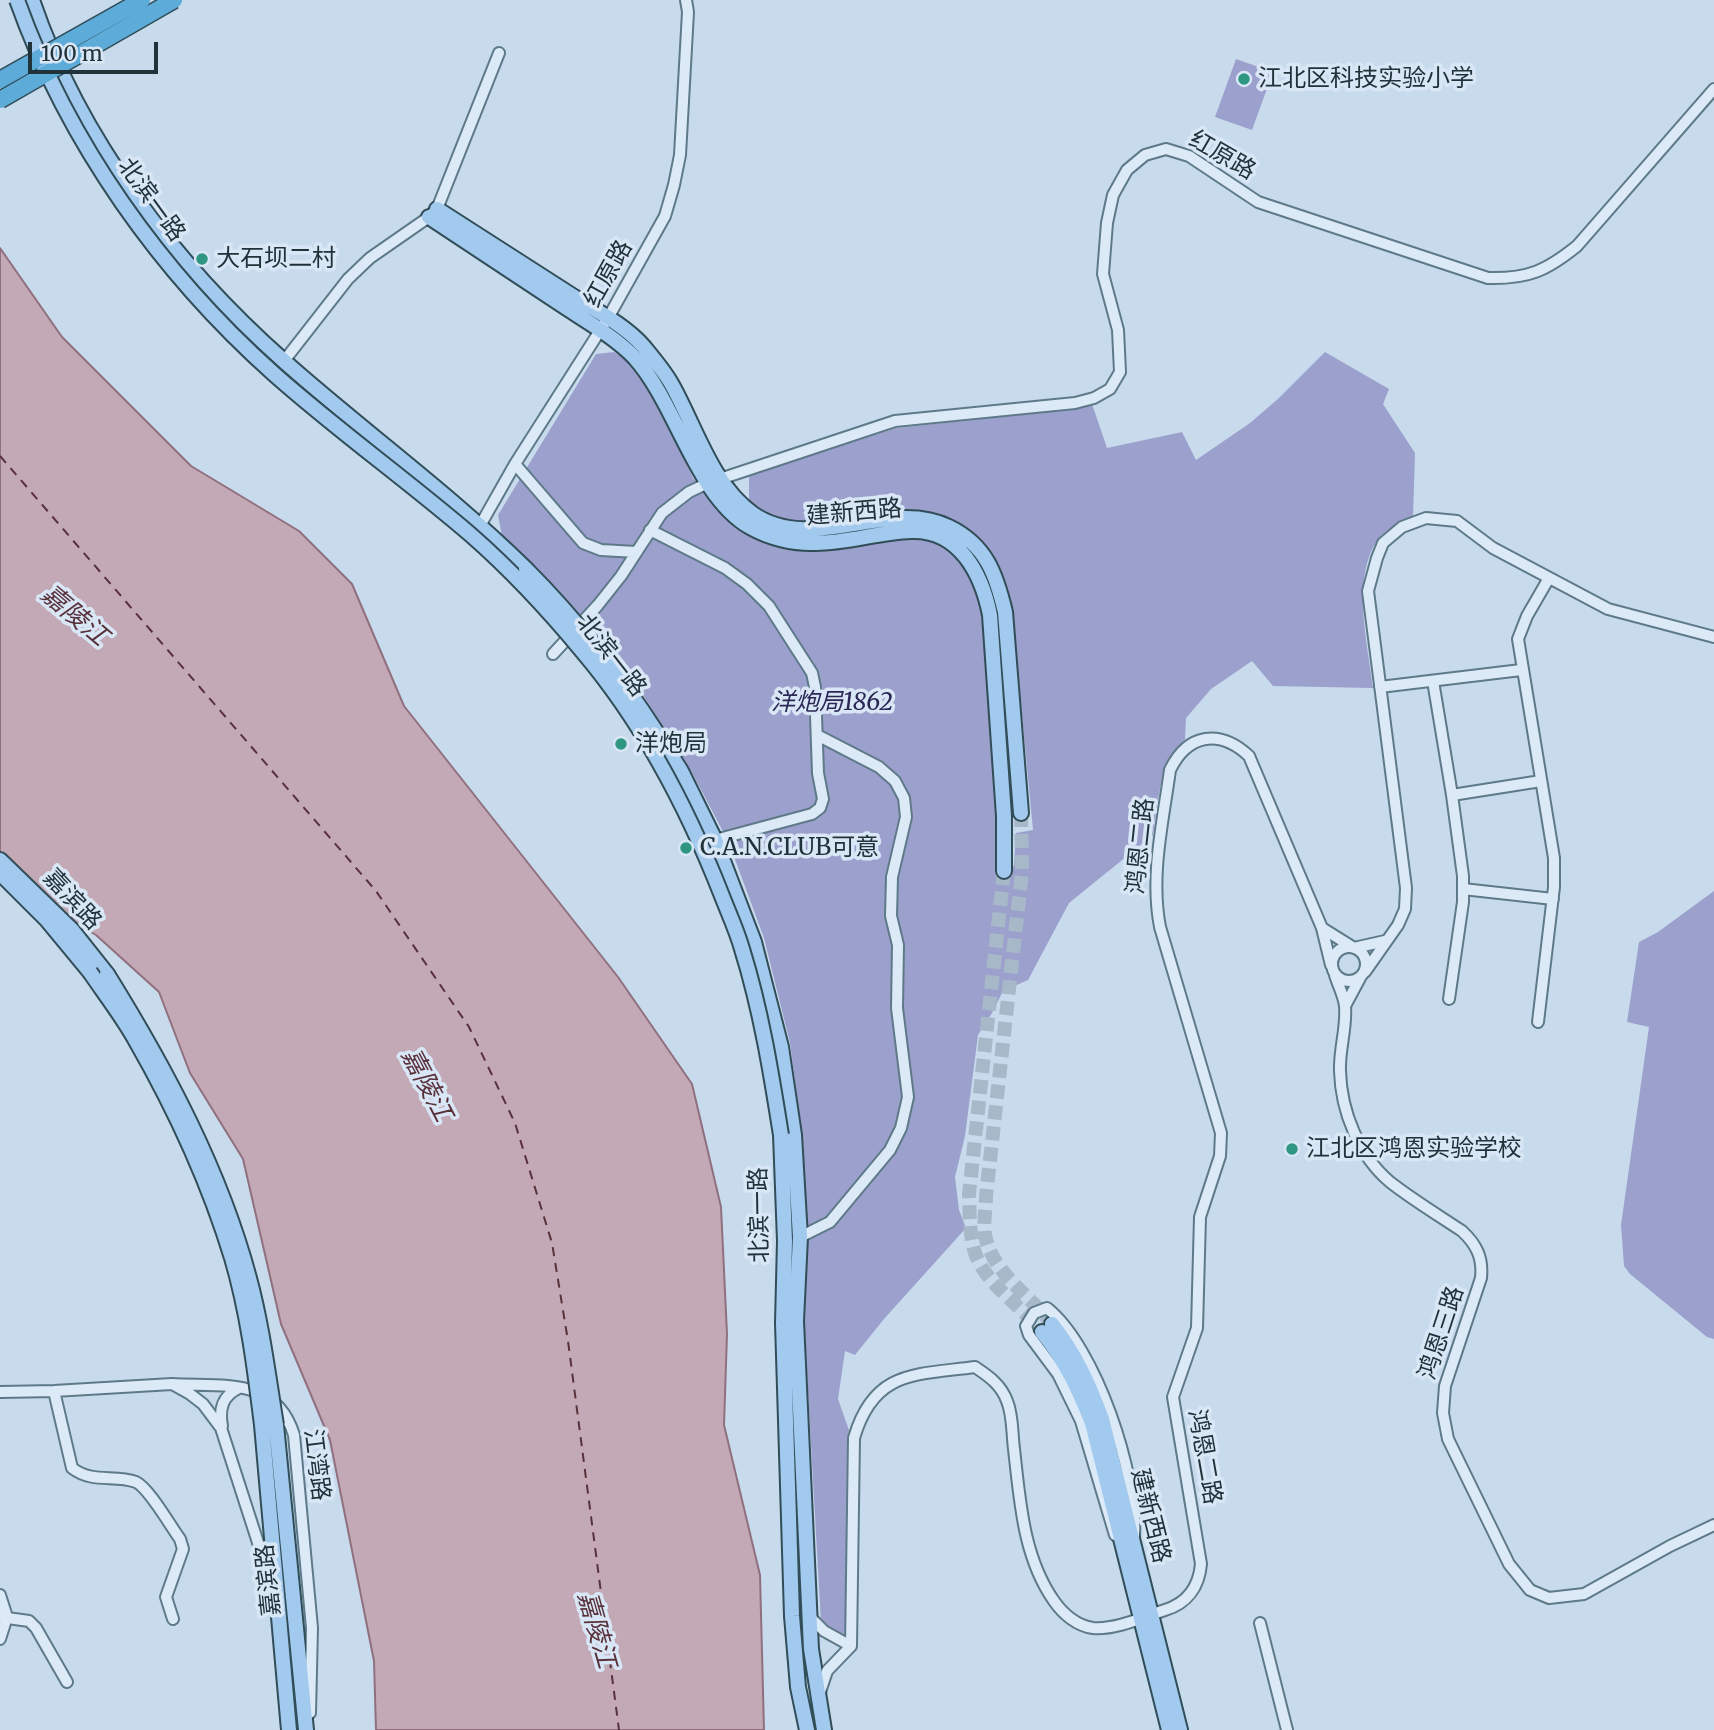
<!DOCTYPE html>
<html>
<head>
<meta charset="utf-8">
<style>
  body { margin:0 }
  #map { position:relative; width:1714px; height:1730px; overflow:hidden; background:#c8dbed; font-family:Merriweather,serif }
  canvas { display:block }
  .scale { position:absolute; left:28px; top:42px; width:130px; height:32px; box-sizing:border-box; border:4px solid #21333a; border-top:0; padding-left:9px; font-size:21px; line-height:24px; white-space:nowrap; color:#21333a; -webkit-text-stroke:5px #d8e6f5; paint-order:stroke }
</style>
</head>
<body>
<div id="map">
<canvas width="1714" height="1730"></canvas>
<div class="scale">100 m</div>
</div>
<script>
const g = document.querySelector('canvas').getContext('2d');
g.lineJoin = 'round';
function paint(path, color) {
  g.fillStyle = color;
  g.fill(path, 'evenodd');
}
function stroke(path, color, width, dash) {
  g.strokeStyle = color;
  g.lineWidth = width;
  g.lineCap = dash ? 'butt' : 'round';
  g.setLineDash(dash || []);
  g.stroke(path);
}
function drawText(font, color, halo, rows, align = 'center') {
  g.font = font + ' Merriweather,"Noto Sans SC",serif';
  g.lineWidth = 7;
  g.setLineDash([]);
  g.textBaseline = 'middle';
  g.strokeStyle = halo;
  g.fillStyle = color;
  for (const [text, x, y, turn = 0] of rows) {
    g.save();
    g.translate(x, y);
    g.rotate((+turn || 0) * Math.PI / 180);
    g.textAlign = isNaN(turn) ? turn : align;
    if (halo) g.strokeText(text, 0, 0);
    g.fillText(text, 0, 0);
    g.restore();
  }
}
paint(new Path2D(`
  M1236,59L1273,72L1252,130L1215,117Z
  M614,352L627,360L653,392L693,478L723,513L775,544L913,534L940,541L959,554L982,594L996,814L995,867L1014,866L1016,833L1033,830L1012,611C1005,574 991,541 956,524C943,518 929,513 915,511C906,511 896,513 888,514C842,520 786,536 749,500V475L897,428L1075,409L1092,404L1107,448L1182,432L1196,460L1250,423L1279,398L1325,352L1389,389L1383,404L1415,453L1413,516C1402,521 1388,528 1380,537C1350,574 1368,644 1373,688L1273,686L1252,661L1211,689L1186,718L1185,740C1159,762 1158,803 1153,835L1069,903L1028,980L1003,991L992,1013L978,1035L965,1136L955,1177L959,1210L966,1228L884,1319L855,1355L845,1351L838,1399L851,1436L847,1633L841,1636L821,1622L804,1321L806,1249L802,1134L790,1043L764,938L729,843L689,767L639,689L601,639L547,580L502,536L498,515L596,354Z
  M1714,891V1339L1707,1337L1630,1274L1624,1266L1621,1225L1649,1027L1627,1022L1639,942L1658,932Z`), '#9ca0cc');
const water = new Path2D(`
  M0,248L62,337L191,466L299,531L352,584L404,706L618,977L692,1084L721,1207L727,1334L724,1425L760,1575L764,1730H376L374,1661L330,1440L281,1324L243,1159L190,1073L159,992L96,935L14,888L0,873Z`);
paint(water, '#c2a9b5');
stroke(water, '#90707e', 2);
stroke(new Path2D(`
  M0,456L376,891L469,1027L515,1123L552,1243L568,1341L619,1730`), '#59313b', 2, [9, 7]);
stroke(new Path2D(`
  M1021,813L1022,872L986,1196C986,1209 983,1223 985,1235C993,1274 1029,1294 1052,1324
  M1004,871L969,1194C970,1214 969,1234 975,1253C986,1285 1022,1306 1042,1332`), '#a7b9c9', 14, [14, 7]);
const minor = new Path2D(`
  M284,361L348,279L370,258L429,217L437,209L499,53
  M515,464L583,543L601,550L636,552
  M720,479L895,421L1075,403L1094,398L1110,389L1120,372L1118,330L1103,274L1107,223L1113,195L1127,170L1145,155L1166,149L1189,156L1258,202L1488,278C1528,279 1546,271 1577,246L1714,89
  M650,530L725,568L747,584L769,606L812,673L815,687L818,773L823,799L820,808L812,814L715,840
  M477,531L515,464L608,318L665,216L674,185L680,155L688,12L686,0
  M553,654L598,605L621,576L662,513L689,492L708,483
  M1433,681L1452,795L1463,876V902L1449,999
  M1380,687L1521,670
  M1452,795L1541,781
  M1463,889L1553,899
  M1322,928L1354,948L1385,941
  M1332 964a17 17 0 1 1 34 0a17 17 0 1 1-34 0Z
  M1365,972L1398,925L1405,909L1406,888L1368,591L1377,558L1383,543L1402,527L1426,518L1457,521L1493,548L1608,609L1714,637
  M1335,975C1338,985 1344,996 1345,1006C1347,1027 1339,1050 1340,1071C1341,1111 1359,1156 1390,1182C1413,1200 1438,1215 1462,1231C1477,1245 1483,1258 1481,1278L1445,1386L1443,1413L1448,1439L1509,1564L1530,1590L1549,1598L1584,1594L1670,1546L1714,1525
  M1345,1006L1360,978
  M1538,1022L1554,887V858L1518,639L1527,616L1549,578
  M800,1237L830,1222L890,1150L901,1128L908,1097L897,1008L898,945L891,916L892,877L906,817L904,798L895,781L879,767L817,735
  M54,1391L72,1468C93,1484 114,1474 136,1482C149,1488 171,1527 180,1539L183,1549L166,1597L173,1619
  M0,1392L54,1391L172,1384
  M222,1426C219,1409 222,1396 239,1388
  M1115,1535L1081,1421L1058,1374L1029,1335L1026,1326L1034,1313L1047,1308C1096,1347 1138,1475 1134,1536
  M272,1586L221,1428L203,1404L190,1394L172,1384C222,1387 276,1376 294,1435L312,1628L310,1713
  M0,1595L7,1617L0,1639
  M809,1616L824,1631L851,1646L827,1671L820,1692
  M0,1617L29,1621L36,1628L67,1682
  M1260,1623L1287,1730
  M851,1646L854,1438C874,1370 915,1375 975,1367C990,1377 1001,1385 1007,1401C1013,1415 1012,1434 1014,1449C1020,1501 1023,1557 1054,1601C1063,1614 1077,1626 1093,1628C1116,1630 1143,1617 1165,1610C1188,1603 1199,1586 1201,1564L1173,1397L1197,1328L1200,1217L1220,1156L1221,1133L1160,927C1150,875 1163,822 1170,770C1188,733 1220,729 1249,756L1322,928L1331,965`);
const major = new Path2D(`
  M32,0C79,139 175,265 285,362C364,432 450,494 526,569
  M437,209C482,238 526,266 571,295C595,310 625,325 644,347C654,359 665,372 672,385C696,428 712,485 753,514C813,555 888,497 949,527C986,545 996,574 1005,612L1021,813
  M429,217C473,246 518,276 562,305C586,321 615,337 635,358C677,405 696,496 750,527C769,538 794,544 816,543C848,543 879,532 911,531C960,529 982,575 990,615L1004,816V871
  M657,733L681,771L715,840L754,942L781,1047L794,1135L800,1237L796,1321L811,1649L824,1730
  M0,860L72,930L107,974
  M0,873L47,920L90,972
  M781,1135L785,1241L783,1323L792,1616L798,1687L807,1730
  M1052,1324C1075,1353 1089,1384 1102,1419L1180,1730
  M1042,1332C1065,1360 1079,1390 1092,1423L1169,1730
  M262,1425L289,1730
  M276,1425L306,1730`);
stroke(minor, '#5e7a89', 14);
stroke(major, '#314d57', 18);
stroke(minor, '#dceaf8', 10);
stroke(major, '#a2c9ee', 14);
stroke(new Path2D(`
  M0,95L166,0`), '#21333a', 2.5, [12, 12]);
const majorBridge = new Path2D(`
  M17,0C68,143 161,273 274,374C337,430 407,480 471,535C511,570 549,611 583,652C644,724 688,809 722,896C729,914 737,931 742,949C761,1010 771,1072 781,1135
  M526,569C576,619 619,674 657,733
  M90,972C105,994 122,1016 135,1039C174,1107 209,1182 232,1258C248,1312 255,1369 262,1425
  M107,974C166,1069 220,1170 249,1278C262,1326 268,1376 276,1425`);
const highwayBridge = new Path2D(`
  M0,80L142,0
  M0,100L174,0`);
stroke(majorBridge, '#314d57', 18, []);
stroke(highwayBridge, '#314d57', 19, []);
stroke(majorBridge, '#a2c9ee', 14);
stroke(highwayBridge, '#5dabd9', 16);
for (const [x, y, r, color] of [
  [1244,79,7,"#2f9682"],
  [202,259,7,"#2f9682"],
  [621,744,7,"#2f9682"],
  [686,848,7,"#2f9682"],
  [1292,1149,7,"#2f9682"]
]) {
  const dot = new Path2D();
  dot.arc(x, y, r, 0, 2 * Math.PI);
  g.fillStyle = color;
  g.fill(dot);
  stroke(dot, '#d8e6f5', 2.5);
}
drawText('24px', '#21333a', '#d8e6f5', [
  ["江北区科技实验小学",1258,79],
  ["大石坝二村",216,259],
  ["洋炮局",635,744],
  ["C.A.N.CLUB可意",700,848],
  ["江北区鸿恩实验学校",1306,1149]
], 'left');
drawText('24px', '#21333a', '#d8e6f5', [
  ["红原路",1222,156,30],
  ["北滨一路",151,200,54],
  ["红原路",609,274,-61],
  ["建新西路",854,513,-5],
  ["北滨一路",611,656,52],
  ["鸿恩二路",1141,846,-84],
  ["嘉滨路",72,900,47],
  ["北滨一路",760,1215,-91],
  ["鸿恩三路",1442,1333,-72],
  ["鸿恩二路",1204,1457,80],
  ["江湾路",316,1465,83],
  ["建新西路",1150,1516,76],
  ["嘉滨路",269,1580,-96]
]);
drawText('italic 24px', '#2b2856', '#d8e6f5', [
  ["洋炮局1862",832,703]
]);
drawText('italic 26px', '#59313b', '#d8e6f5', [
  ["嘉陵江",74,616,40],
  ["嘉陵江",426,1085,62],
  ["嘉陵江",596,1630,74]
]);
</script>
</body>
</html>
